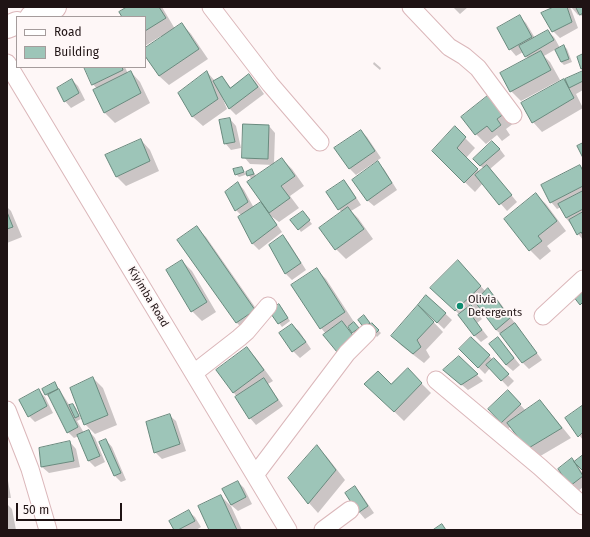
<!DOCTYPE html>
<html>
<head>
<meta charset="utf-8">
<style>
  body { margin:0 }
  #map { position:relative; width:590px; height:537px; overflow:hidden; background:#fef7f7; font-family:"Fira Sans",sans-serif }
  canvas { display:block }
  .frame { position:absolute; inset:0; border:8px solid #1f1314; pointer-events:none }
  .legend { position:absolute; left:16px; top:16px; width:130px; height:52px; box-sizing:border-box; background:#fef7f7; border:1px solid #a59c9c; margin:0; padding:5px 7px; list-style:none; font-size:12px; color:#1f1314 }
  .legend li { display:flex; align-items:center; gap:8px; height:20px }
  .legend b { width:20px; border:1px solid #a59c9c }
  .scale { position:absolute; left:16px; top:503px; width:106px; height:18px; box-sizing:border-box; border:2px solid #1f1314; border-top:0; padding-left:5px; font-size:12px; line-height:14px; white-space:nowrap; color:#1f1314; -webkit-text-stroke:3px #fef7f7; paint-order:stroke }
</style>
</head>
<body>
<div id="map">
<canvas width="590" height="537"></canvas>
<div class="frame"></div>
<ul class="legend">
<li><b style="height:5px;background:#fff"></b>Road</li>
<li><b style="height:11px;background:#9dc5b8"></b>Building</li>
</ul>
<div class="scale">50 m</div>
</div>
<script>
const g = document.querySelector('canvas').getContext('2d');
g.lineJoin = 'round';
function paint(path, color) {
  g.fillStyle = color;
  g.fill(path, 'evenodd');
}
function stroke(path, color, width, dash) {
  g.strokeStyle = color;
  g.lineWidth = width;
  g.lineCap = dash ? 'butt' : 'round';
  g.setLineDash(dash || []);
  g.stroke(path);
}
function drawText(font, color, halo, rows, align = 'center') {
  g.font = font + ' "Fira Sans",sans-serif';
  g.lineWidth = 3.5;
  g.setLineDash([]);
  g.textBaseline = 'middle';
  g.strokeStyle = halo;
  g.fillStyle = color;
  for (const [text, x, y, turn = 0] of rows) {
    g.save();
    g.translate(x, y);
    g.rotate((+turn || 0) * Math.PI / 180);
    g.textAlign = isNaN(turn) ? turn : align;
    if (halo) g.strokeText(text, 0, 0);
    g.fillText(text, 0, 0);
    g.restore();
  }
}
paint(new Path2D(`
  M128,7H162L175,29L182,24L191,34L208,59L169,85L159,76L145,54V49L162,38L161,36L145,46V17H123Z
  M453,7H468L460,14Z
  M557,7H569L571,9L578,28L560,38L553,31Z
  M571,7H583V17L580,14L578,15Z
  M520,17L526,23L535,38L547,31L554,37L560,48L564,46L567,49L572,62L564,65L561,62L556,49L544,56L550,62L560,80L521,101L511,91L528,59L523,52L516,56L510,49Z
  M374,62L381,68L380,70L373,64Z
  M85,67H125L128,74L131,72L140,82L150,103L115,123L105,113L94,90L97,89L93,84Z
  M207,72L215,81L222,77L232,89L248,75L255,81L264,94L236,115L230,109L223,97H222L227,109L203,126L193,117L179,94Z
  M583,72V90L576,94L583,108L542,132L533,122L564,80L569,86Z
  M72,80L78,86L85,100L71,108L65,101Z
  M490,95L514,123L506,129L510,135L502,141L497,135L486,144L476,134L463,117Z
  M230,119L236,126L241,148L231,150L225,143Z
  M269,126L275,133L274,164L282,159L292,169L304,186L290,196L299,208L279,222L271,216L282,232L259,250L253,244L239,217L242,216L236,210L238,183L244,190L254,208L263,203L252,180L248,174L239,177L236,174L242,168L245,173L252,170L257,177L273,165L250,164L244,157Z
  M455,128L475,148L466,158L480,172L484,169L474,159L499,148L505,156L490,169L517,202L507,211L483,183L475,192L433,151Z
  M361,131L367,137L381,158L356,175L350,169L336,148Z
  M141,140L150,150L159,171L126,186L116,176Z
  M378,163L384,169L397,190L374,206L367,200Z
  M580,166L583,169V240L566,218L561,207L557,209L551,202Z
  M344,181L350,188L361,205L351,211L358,218L373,239L346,259L336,249L321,229L342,213L339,209Z
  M536,195L546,204L566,231L547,246L551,251L540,260L530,250L505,219Z
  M7,207L11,211L22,237L7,243Z
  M305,215L312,224L301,232L299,229Z
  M197,228L206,237L264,320L246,332L237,323L178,241Z
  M283,236L289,243L306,270L292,280L286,274L270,245Z
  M182,261L192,271L216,312L202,321L192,311Z
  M317,270L326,279L354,322L353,323L361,332L356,335L348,326L347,327L361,345L326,334L321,328Z
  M467,271L486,292L488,290L495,296L542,360L529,369L523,363L503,336L496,330L480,306L475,311L482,319L477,323L488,337L481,342L475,336L460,315L432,288Z
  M427,296L452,320L444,329L422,308L421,309L443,332L426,350L430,357L424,363L402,346L392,336Z
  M282,308L290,321L282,327L270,311Z
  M364,316L372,325V324L381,333L377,337L369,329Z
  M292,325L299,331L311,349L300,358L293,351L280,333Z
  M471,338L514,381L508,387L490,368L485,374L460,349Z
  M498,338L520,365L513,371L506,365Z
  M247,348L256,358L273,381L268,384L283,406L256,425L250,418L237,397L217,370Z
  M459,357L483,381L468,390L444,370Z
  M408,370L431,393L404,421L375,393L391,386Z
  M93,378L103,388L117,425L95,434L85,424Z
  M55,383L70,406L73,405L76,408L81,419L77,421L84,433L89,431L95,438L105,462L95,467L88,460L79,436L74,438L68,432L50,397L46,395L43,389Z
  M39,391L45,397L53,413L35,422L29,416Z
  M514,398L526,411L540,401L549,411L571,438L537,458L511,426L508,429L501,423Z
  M583,408V440L566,418Z
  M169,415L176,421L186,451L162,459L155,452Z
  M106,440L112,447L126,480L121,482L115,476L101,442Z
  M70,442L76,449L80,467L49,473L42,467L40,449Z
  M317,447L327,457L345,480L318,513L309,503L289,478Z
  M583,456V470L578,466L583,474V487L577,492L571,485L574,463Z
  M7,475L11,498H7Z
  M238,482L244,488L252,504L238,511L231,505L224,489Z
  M355,488L361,494L374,513L365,519L359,512Z
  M221,496L231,506L242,530H210Z
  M7,504L12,509L16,530H7Z
  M188,511L195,517L201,527L196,530H175Z`), '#0003');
const building = new Path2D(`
  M127,7H159L166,18L145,31V17H122L119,12Z
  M554,7H567L572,22L552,32L541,13Z
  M576,7H583V13L580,15Z
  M520,15L532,37L509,50L497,28Z
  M182,23L199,49L159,76L145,56V48Z
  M548,30L554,40L525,57L519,46Z
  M564,45L569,59L561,62L555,50Z
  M541,51L551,70L510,92L500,73Z
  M583,54V68L581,69L577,57Z
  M84,67H122L123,70L92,85Z
  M131,71L141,93L104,113L93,90Z
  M207,71L218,99L192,117L178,93Z
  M583,71V81L569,88L565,79Z
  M249,74L258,87L229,109L213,81L222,76L230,88Z
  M72,79L79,93L64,102L57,88Z
  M564,79L574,98L532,123L521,103Z
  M490,94L505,113L497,119L501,125L492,132L487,126L475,135L461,117Z
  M230,118L235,142L224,144L219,120Z
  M243,124L269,125L268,159L242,158Z
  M455,126L466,137L457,148L478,169L464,183L432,151Z
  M361,130L375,151L349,169L334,148Z
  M141,139L150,161L116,177L105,155Z
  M492,141L500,149L480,166L473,159Z
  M583,143V158L577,146Z
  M282,158L295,176L281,186L290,198L269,213L247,182Z
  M378,161L392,183L367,201L352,180Z
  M487,165L512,195L499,205L475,175Z
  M580,165L583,171V186L550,203L541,185Z
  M242,167L244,172L235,175L233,169Z
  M252,169L254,174L247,176L246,172Z
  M344,180L356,198L338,210L326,192Z
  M238,182L248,202L235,211L225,192Z
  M583,191V209L566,218L558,204Z
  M536,193L557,221L538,236L542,241L529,251L504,219Z
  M261,202L277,225L252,244L238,217Z
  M348,207L364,229L335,250L319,228Z
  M303,211L310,220L298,230L290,220Z
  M7,212L13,227L7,229Z
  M583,212V235L581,232L577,235L569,220Z
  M197,226L255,310L236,323L177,240Z
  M283,235L301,263L285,274L269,245Z
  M182,260L207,302L191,312L166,270Z
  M458,260L481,286L455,311L430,288Z
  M317,268L345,312L320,329L291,285Z
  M488,288L510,318L496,330L475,302Z
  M583,288V302L580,305L573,296Z
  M426,295L446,313L437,323L418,305Z
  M279,304L288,318L278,324L269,311Z
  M418,305L434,322L417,340L421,347L413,354L391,336Z
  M471,305L477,312L472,316L482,330L474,336L458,315Z
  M364,315L370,323L364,328L358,320Z
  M342,321L355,338L337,352L323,335Z
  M354,322L359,328L352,333L348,327Z
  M372,323L379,330L374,335L367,328Z
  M515,323L537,353L522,363L500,334Z
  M292,324L306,342L292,352L279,333Z
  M471,337L490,355L478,368L459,349Z
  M498,337L514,358L506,365L489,344Z
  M247,347L264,370L233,393L216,370Z
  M459,356L478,374L461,385L443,370Z
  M494,358L509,374L501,381L486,365Z
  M408,368L422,383L394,412L364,384L378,371L391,384Z
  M93,377L108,415L84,425L70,388Z
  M264,378L278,400L249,419L235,397Z
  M55,382L58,389L45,395L42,389Z
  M39,389L47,406L28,417L19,400Z
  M59,389L78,427L67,433L48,395Z
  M508,390L521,404L501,423L488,409Z
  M540,400L562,428L527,449L507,423Z
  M73,404L79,416L75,418L69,405Z
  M582,406L583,408V432L578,437L565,418Z
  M170,414L180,444L154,453L146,422Z
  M89,430L100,456L88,461L77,435Z
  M106,439L121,473L114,476L99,442Z
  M70,441L74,461L41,467L39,448Z
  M317,445L336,470L308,504L288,478Z
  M583,455V471L574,462Z
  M572,458L583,476L570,486L558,469Z
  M238,481L246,497L231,505L222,489Z
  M355,486L368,506L358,513L345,493Z
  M221,495L237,530H209L198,506Z
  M189,510L195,521L178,530H174L169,521Z
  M442,524L446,530H433Z`);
paint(building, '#9dc5b8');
stroke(building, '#698a7e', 1);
const minor = new Path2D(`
  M211,7L270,84L320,142
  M411,7L449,47L464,56L478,68L513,115
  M7,63L288,530
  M543,316L583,279
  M194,373L239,338L247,331L268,306
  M436,380L540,467L583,506
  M7,410L30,469L48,530
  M255,475L347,353L367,333
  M323,530L350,510`);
const major = new Path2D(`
  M31,17L55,7
  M7,27L17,23`);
stroke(minor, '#dbb7ba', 19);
stroke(major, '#dbb7ba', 24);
stroke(minor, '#fff', 17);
stroke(major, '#fff', 22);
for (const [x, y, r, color] of [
  [460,306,4,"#108d71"]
]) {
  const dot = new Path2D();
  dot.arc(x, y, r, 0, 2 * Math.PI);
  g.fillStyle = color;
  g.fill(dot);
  stroke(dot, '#fef7f7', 1.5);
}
drawText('11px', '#1f1314', '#fef7f7', [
  ["Kiyimba Road",148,297,59]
]);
drawText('11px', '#1f1314', '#fef7f7', [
  ["Olivia",468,300],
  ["Detergents",468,313]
], 'left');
</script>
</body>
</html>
